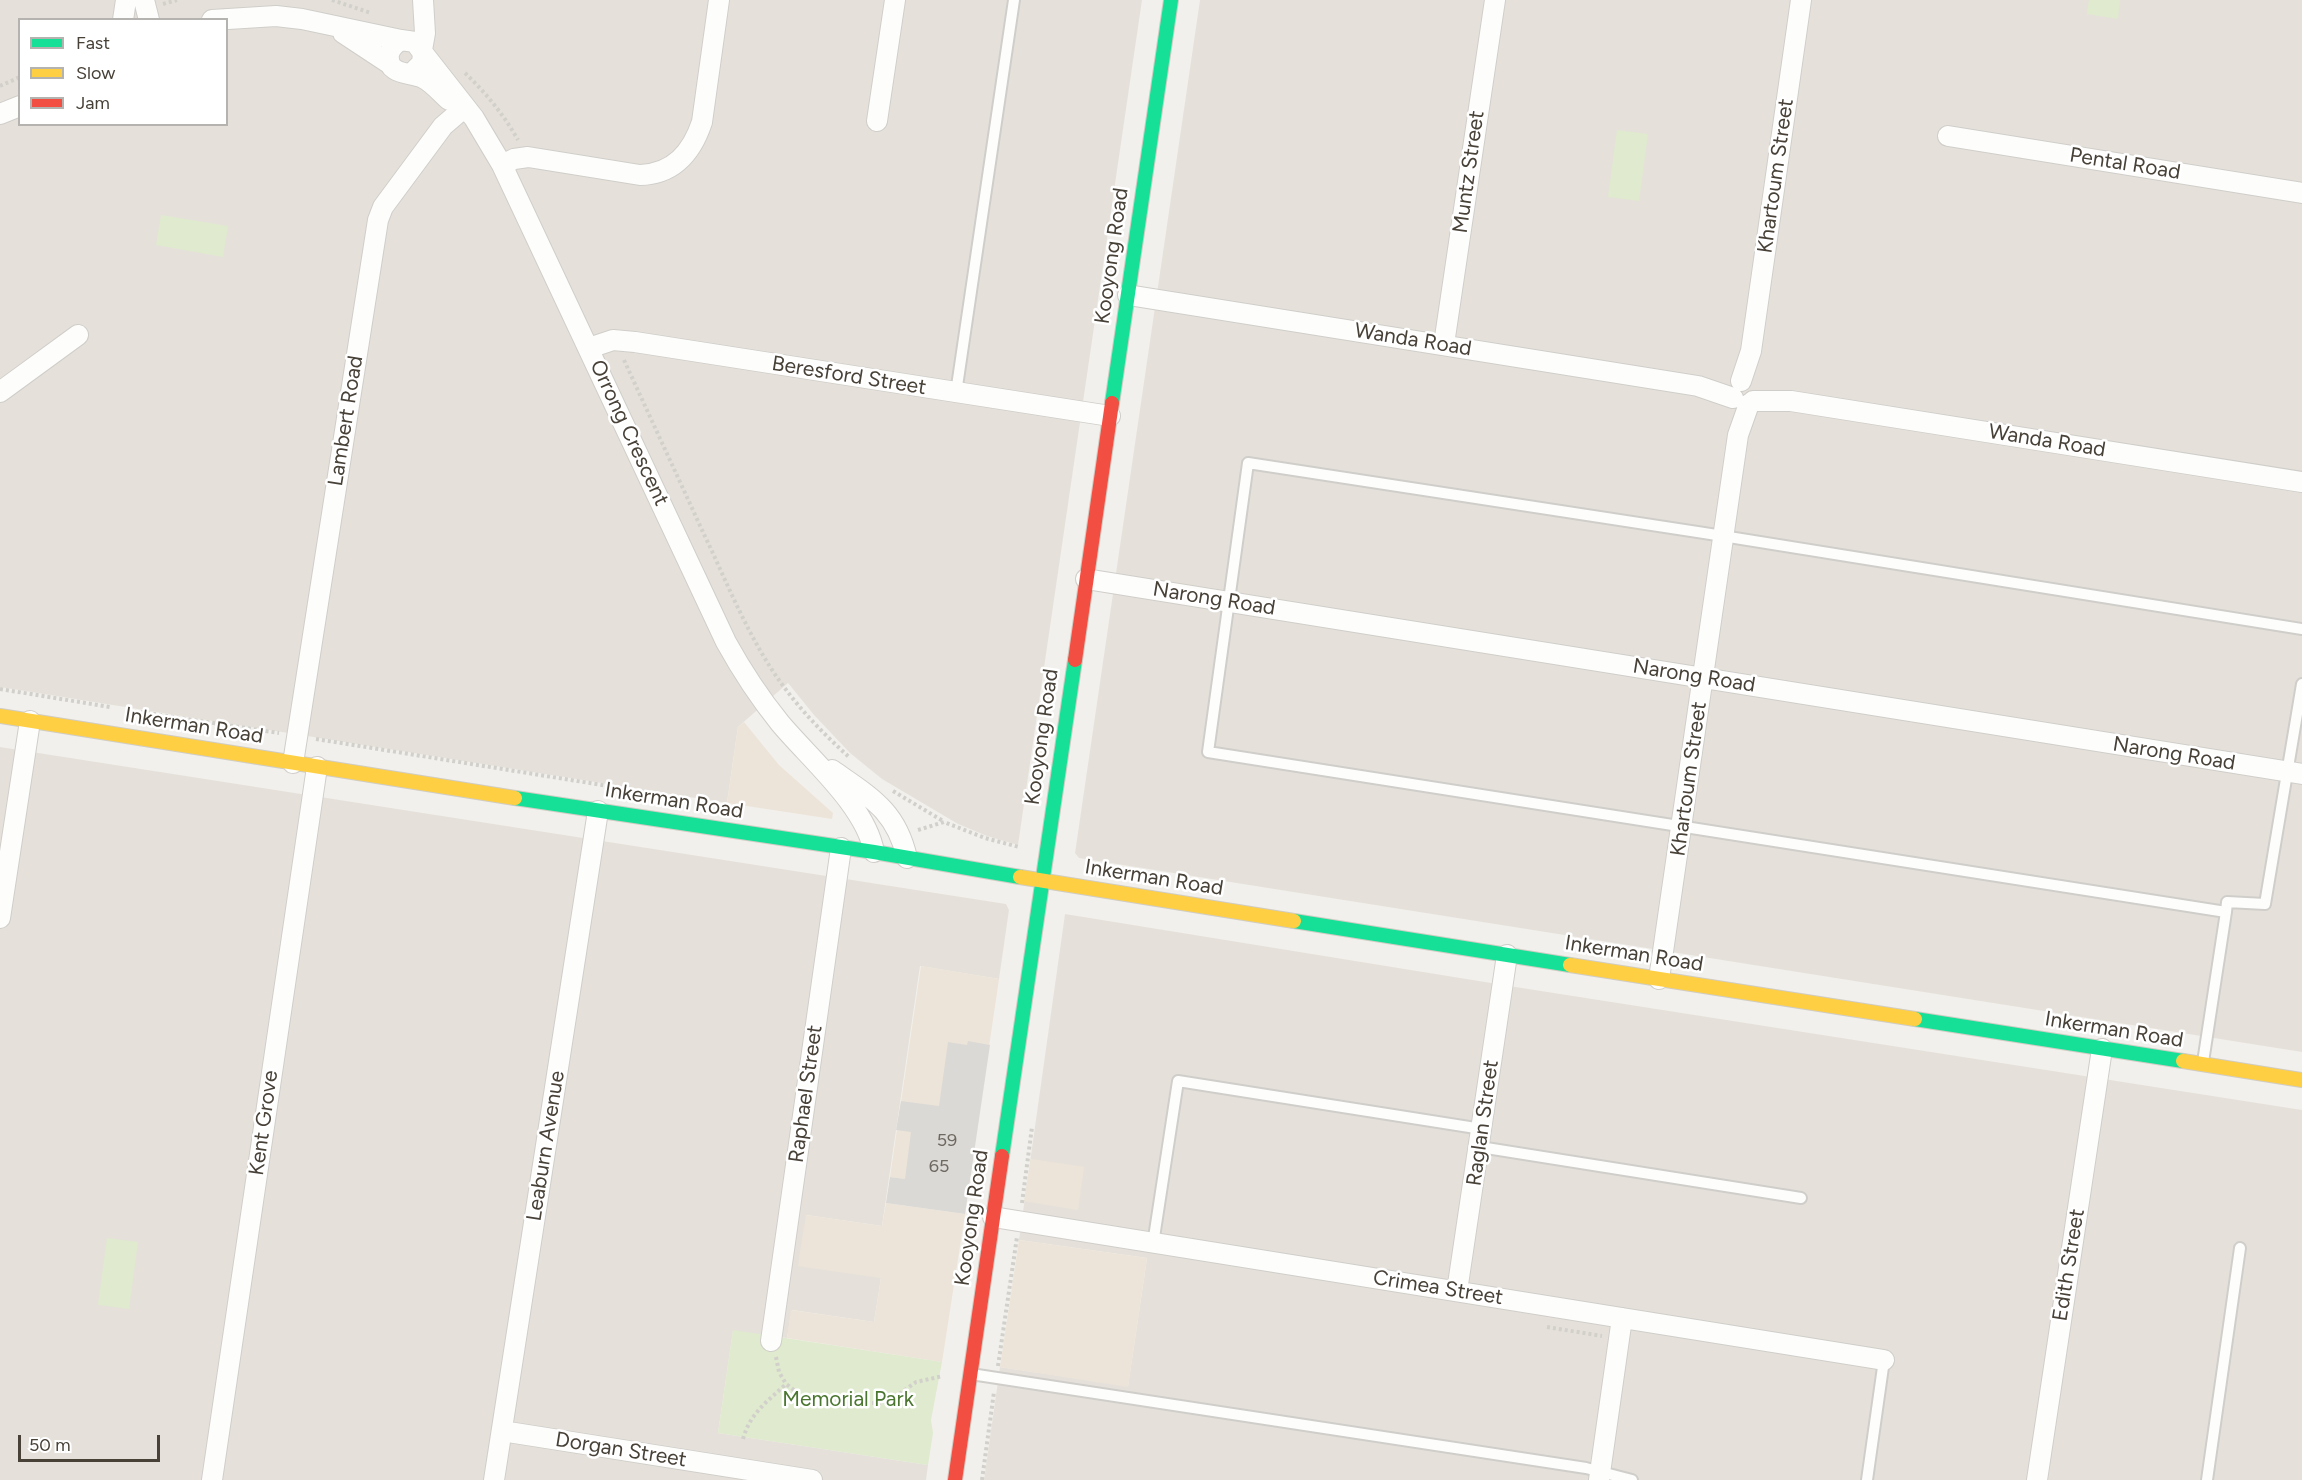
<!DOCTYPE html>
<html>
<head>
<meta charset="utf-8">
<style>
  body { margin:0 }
  #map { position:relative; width:2302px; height:1480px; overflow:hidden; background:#f2f0ec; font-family:Figtree,sans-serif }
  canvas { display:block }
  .legend { position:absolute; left:18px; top:18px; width:210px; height:108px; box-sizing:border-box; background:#fff; border:2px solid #b5b3af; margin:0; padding:8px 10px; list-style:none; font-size:18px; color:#474138 }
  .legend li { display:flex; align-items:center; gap:12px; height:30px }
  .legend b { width:30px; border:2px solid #b5b3af }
  .scale { position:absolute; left:18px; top:1435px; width:142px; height:27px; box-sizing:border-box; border:3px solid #474138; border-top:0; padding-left:8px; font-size:18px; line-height:21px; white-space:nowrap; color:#474138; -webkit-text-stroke:4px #fff; paint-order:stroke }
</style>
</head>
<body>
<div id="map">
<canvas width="2302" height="1480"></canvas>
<ul class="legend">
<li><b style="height:8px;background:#16e098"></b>Fast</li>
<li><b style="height:8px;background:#ffcf43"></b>Slow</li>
<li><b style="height:8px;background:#f24e42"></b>Jam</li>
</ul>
<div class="scale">50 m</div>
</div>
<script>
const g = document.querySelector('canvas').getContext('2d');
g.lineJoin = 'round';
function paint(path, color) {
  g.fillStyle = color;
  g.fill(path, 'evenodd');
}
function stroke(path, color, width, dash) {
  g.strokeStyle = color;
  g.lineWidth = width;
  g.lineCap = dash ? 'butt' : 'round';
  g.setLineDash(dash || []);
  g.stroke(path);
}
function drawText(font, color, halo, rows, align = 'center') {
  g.font = font + ' Figtree,sans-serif';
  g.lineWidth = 5;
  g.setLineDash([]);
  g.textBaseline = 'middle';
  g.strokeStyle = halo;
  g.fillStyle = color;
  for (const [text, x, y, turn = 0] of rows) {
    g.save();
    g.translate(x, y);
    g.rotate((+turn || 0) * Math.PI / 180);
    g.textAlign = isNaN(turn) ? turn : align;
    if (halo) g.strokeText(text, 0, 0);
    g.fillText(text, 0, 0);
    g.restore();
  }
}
paint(new Path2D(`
  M0,0H1142L1018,845L987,836L958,824L882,779L850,753L814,715L788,683L738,727L727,803L0,687ZM20,20H226V124H20Z
  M1200,0H2302V1052L1079,858L1075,853Z
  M0,747L1006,904L1009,910L999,979L920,966L882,1226L806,1215L881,1278L874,1322L792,1310L787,1338L733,1331L718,1433L928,1465L926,1480H0Z
  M1065,914L1522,988L2302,1110V1480H984L1000,1367L1128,1386L1147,1258L1019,1240Z`), '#e5e1da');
paint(new Path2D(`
  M744,722L779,765L833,813L832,819L727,803L738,727Z
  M921,966L999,979L968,1189L890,1177Z
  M1031,1159L1084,1167L1078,1210L1024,1201Z
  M886,1203L965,1214L942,1362L787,1338L791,1310L874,1322L881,1278L798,1266L806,1215L882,1226Z
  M1019,1240L1147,1258L1128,1387L1000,1367Z`), '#ece4d9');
paint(new Path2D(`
  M2089,0H2120L2118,19L2087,14Z
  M1617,130L1648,134L1639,201L1608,197Z
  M161,215L228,226L223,257L156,245Z
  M107,1238L138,1242L129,1309L98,1305Z
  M733,1330L942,1362L931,1420L933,1433L928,1465L718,1433Z`), '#dfeace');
paint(new Path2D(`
  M968,1041L990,1045L965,1214L886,1203L890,1177L905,1179L911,1132L896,1130L901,1101L939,1106L948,1042L967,1045Z`), '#dbd9d5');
const lane = new Path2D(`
  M956,393L1014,0
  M2226,912L2227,902L2265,904L2302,684
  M2203,1062L2226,912L1208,752L1248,463L1704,533L2302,629
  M1480,1147L1801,1198
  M1153,1244L1178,1081L1482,1129
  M971,1374L1586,1468L1632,1480
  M1867,1480L1884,1360
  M2207,1480L2240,1248`);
const street = new Path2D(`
  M144,0L149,20
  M123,20L126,0
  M212,20L276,16L302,19L401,40
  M343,33L390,64
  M422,50L425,33L423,0
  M423,53L474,118L502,165L726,642C742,671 759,697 780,723C810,759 866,806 874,852
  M411,74L422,63L423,53L415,42L401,40C395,44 391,47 389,54C386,76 411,72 423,78C433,83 441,93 449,100
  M0,114L20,106
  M877,121L895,0
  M1948,136L2302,193
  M502,165L514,159L528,157L640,175C674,174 692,152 702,122L719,0
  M1128,295L1698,386L1733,398
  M1444,344L1495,0
  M589,348L613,340L635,342L1110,416
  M1741,381L1751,351L1801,0
  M0,392L78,335
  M1753,401H1791L2302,482
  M1086,579L2302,774
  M293,763L378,220L383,207L443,126L464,108
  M832,770C870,797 896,810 907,858
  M0,918L30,721
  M1659,979L1738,435L1749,404
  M993,1217L1884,1360
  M1457,1291L1507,955
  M771,1341L841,848
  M502,1431L812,1480
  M212,1480L317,767
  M494,1480L598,811
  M1599,1480L1622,1318
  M2037,1480L2102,1049`);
const fast = new Path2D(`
  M1112,403L1171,0
  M515,798L874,852L1020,877
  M1294,921L1570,965
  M1915,1019L2183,1061
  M1002,1156L1075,660`);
const slow = new Path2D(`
  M0,716L515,798
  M1020,877L1294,921
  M1570,965L1915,1019
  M2183,1061L2302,1080`);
const jam = new Path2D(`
  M1075,660L1112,403
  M955,1480L1002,1156`);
stroke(lane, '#d0ceca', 14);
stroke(street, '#d0ceca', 22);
stroke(fast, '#d0ccc3', 16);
stroke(slow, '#d0ccc3', 16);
stroke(jam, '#d0ccc3', 16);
stroke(new Path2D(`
  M332,0L371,13
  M163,4L177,0
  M465,73C486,93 504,115 518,140
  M0,86L20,77
  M624,360C650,417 676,473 702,530C728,584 750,643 787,691C805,715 827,737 849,757
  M0,689L110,707
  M141,712L279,733
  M316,739L658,794
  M893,791L943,821
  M918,830L944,822L985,838L1019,847
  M1022,1203L1032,1127
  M1547,1327L1602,1336
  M776,1357L779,1372L786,1384
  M998,1366L1017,1237
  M743,1439C750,1413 768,1401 786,1384L802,1396L824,1403H882L891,1400L916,1382L943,1376
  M982,1480L994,1392`), '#d2d0cb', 4, [3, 3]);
stroke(lane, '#fdfdfc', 10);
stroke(street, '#fdfdfc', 20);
stroke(fast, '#16e098', 14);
stroke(slow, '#ffcf43', 14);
stroke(jam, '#f24e42', 14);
drawText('18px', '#6d6860', null, [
  ["59",947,1141],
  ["65",939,1167]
]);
drawText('21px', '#474138', '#fff', [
  ["Pental Road",2125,164,9],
  ["Muntz Street",1469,172,-82],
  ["Khartoum Street",1776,176,-82],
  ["Kooyong Road",1112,256,-82],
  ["Wanda Road",1413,340,9],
  ["Beresford Street",849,376,9],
  ["Lambert Road",346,421,-81],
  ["Orrong Crescent",629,433,65],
  ["Wanda Road",2047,441,9],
  ["Narong Road",1214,599,9],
  ["Narong Road",1694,676,9],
  ["Inkerman Road",194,726,9],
  ["Kooyong Road",1042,737,-82],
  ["Narong Road",2174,754,9],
  ["Khartoum Street",1689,779,-82],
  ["Inkerman Road",674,801,9],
  ["Inkerman Road",1154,878,9],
  ["Inkerman Road",1634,954,9],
  ["Inkerman Road",2114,1030,9],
  ["Raphael Street",806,1094,-82],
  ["Kent Grove",264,1123,-82],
  ["Raglan Street",1483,1123,-82],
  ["Leaburn Avenue",546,1146,-81],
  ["Kooyong Road",972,1218,-82],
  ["Edith Street",2069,1265,-81],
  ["Crimea Street",1438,1288,9],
  ["Dorgan Street",621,1450,9]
]);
drawText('21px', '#4a762f', '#fff', [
  ["Memorial Park",848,1400]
]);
</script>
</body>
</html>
